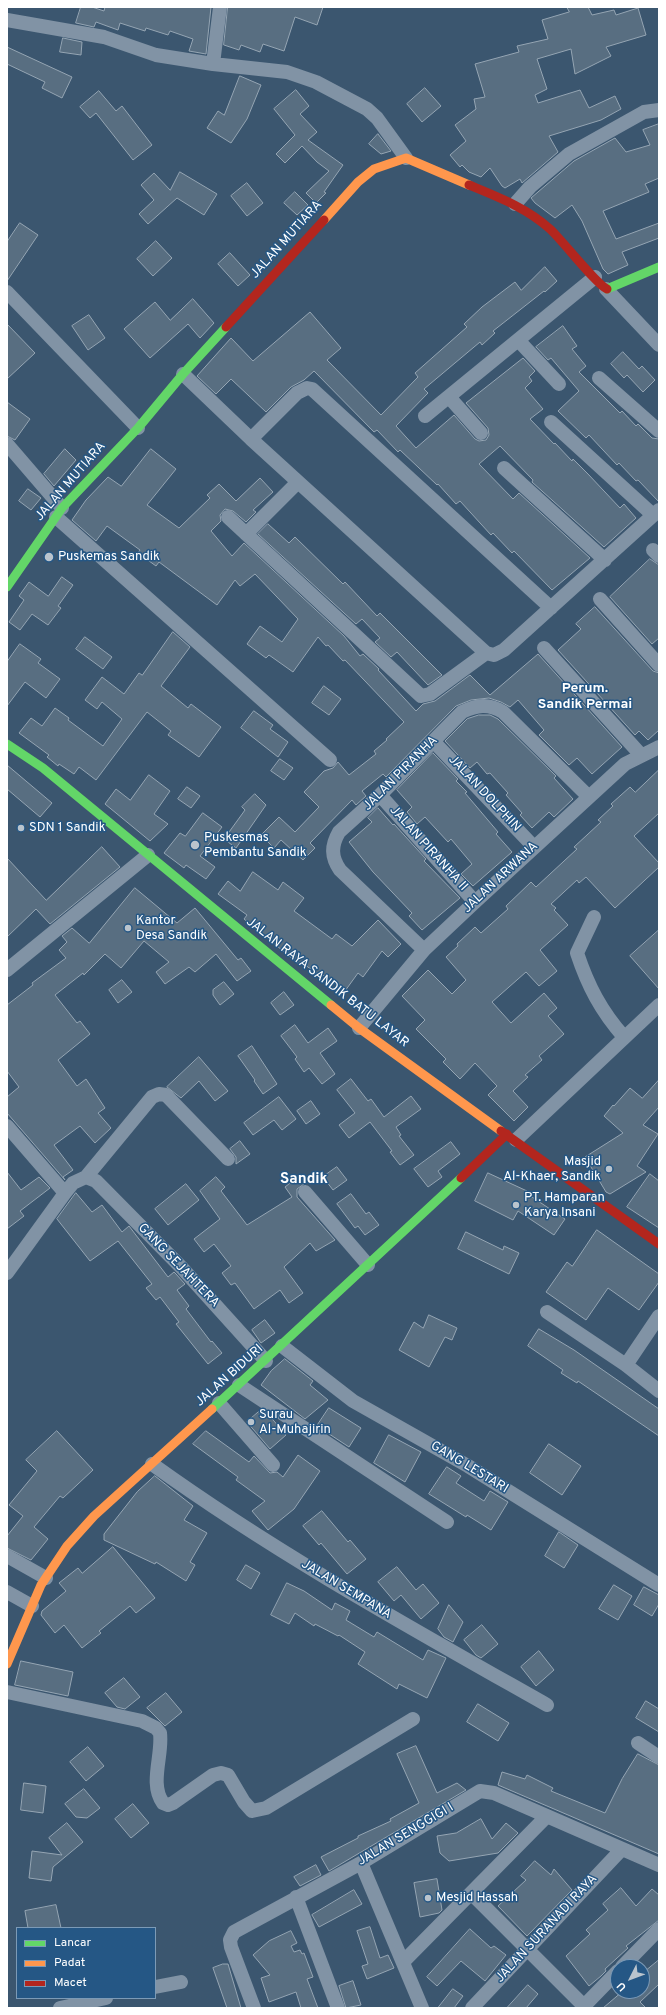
<!DOCTYPE html>
<html>
<head>
<meta charset="utf-8">
<style>
  body { margin:0 }
  #map { position:relative; width:666px; height:2015px; overflow:hidden; background:#3b566f; font-family:Overpass,sans-serif }
  canvas { display:block }
  .frame { position:absolute; inset:0; border:8px solid #fff; pointer-events:none }
  .legend { position:absolute; left:16px; top:1927px; width:140px; height:72px; box-sizing:border-box; background:#255785; border:1px solid #7c9ab6; margin:0; padding:5px 7px; list-style:none; font-size:12px; color:#fff }
  .legend li { display:flex; align-items:center; gap:8px; height:20px }
  .legend b { width:20px; border:1px solid #7c9ab6 }
  .north { position:absolute; left:610px; top:1959px; width:40px; height:40px; box-sizing:border-box; background:#255785; border:1px solid #7c9ab6; border-radius:50%; rotate:228deg; font-size:11px; font-weight:700; line-height:16px; text-align:center; color:#fff }
  .north::after { content:''; display:block; margin:auto; width:14px; height:18px; background:#bac4cd; clip-path:polygon(50% 0,100% 100%,50% 72%,0 100%) }
</style>
</head>
<body>
<div id="map">
<canvas width="666" height="2015"></canvas>
<div class="frame"></div>
<ul class="legend">
<li><b style="height:5px;background:#63d668"></b>Lancar</li>
<li><b style="height:5px;background:#ff974d"></b>Padat</li>
<li><b style="height:5px;background:#b3261e"></b>Macet</li>
</ul>
<div class="north">U</div>
</div>
<script>
const g = document.querySelector('canvas').getContext('2d');
g.lineJoin = 'round';
function paint(path, color) {
  g.fillStyle = color;
  g.fill(path, 'evenodd');
}
function stroke(path, color, width, dash) {
  g.strokeStyle = color;
  g.lineWidth = width;
  g.lineCap = dash ? 'butt' : 'round';
  g.setLineDash(dash || []);
  g.stroke(path);
}
function drawText(font, color, halo, rows, align = 'center') {
  g.font = font + ' Overpass,sans-serif';
  g.lineWidth = 3;
  g.setLineDash([]);
  g.textBaseline = 'middle';
  g.strokeStyle = halo;
  g.fillStyle = color;
  for (const [text, x, y, turn = 0] of rows) {
    g.save();
    g.translate(x, y);
    g.rotate((+turn || 0) * Math.PI / 180);
    g.textAlign = isNaN(turn) ? turn : align;
    if (halo) g.strokeText(text, 0, 0);
    g.fillText(text, 0, 0);
    g.restore();
  }
}
const building = new Path2D(`
  M81,7H92L104,11L105,7H211L206,54L189,51L193,39L170,31L168,35L146,28L145,31L120,23L118,30L96,22L94,27L76,23Z
  M228,7H323L317,25L295,17L284,51L263,44L260,52L241,45L239,50L224,45Z
  M567,7H588L592,15L614,10L616,15L638,8L646,35L606,47L611,56L575,74L571,49L537,59L547,89L535,95L538,103L580,90L589,108L615,96L621,109L601,120L549,136L558,152L522,183L520,179L505,188L502,186L490,168L481,177L469,172L462,165L460,167L450,155L466,141L455,125L476,109L474,99L485,97L475,64L519,52L517,46L548,39L542,20L569,12Z
  M63,38L82,42L81,55L60,52Z
  M7,47L72,77L62,98L42,88L45,82L7,64Z
  M240,76L261,85L247,119L231,143L207,128L218,111L224,115Z
  M425,88L441,106L422,122L407,104Z
  M296,90L309,106L300,114L317,132L308,140L343,165L324,192L326,193L316,203L306,193L329,171L317,162L302,146L285,163L276,154L295,135L274,109Z
  M99,91L116,111L122,106L152,145L133,160L96,113L90,118L80,107Z
  M659,124V178L645,184L649,192L603,211L616,239L659,223V238L622,252L628,265L608,274L603,269L582,221L572,205L555,218L535,203L531,198L574,161L615,138L626,152L650,145L643,130Z
  M378,134L391,151L381,154L369,144Z
  M180,172L217,194L204,215L177,198L148,224L139,214L154,200L141,185L154,173L170,190Z
  M247,183L263,203L247,216L231,196Z
  M295,192L308,205L297,215L284,203Z
  M20,223L38,235L7,281V242Z
  M156,241L172,258L153,276L137,259Z
  M230,253L250,275L238,286L218,264Z
  M545,267L557,281L545,292L544,291L493,331L495,333L482,345L480,342L424,389L428,393L396,426L416,448L454,415L475,439L479,441L486,440L489,435L488,428L466,403L523,358L535,371L529,377L532,381L525,388L543,409L530,419L554,444L555,443L572,461L573,459L588,474L620,508L624,504L636,518L604,547L532,482L533,480L500,446L479,464L513,499L519,493L590,558L552,590L514,551L512,553L493,533L491,535L460,501L456,504L438,484L437,485L400,450L398,452L377,430L374,432L314,371L304,380L291,387L266,412L231,379L216,394L197,376L231,338L253,361L310,312L341,348L327,360L381,415L418,377L415,373L467,327L464,324L482,307L515,282L521,290Z
  M193,299L214,323L200,338L188,324L150,358L124,329L155,302L170,320Z
  M89,315L105,338L88,350L72,326Z
  M7,324L35,353L7,379Z
  M563,326L577,346L572,349L586,366L579,372L620,413L622,411L636,426L638,424L652,438L659,439V502L638,480L636,481L619,463L617,465L589,435L586,438L558,411L579,391L551,358L548,360L536,347Z
  M623,352L639,369L642,366L655,380L643,392L627,375L624,378L611,364Z
  M7,402L30,419L15,440L7,436Z
  M65,449L76,460L54,486L44,474Z
  M151,449L176,469L147,505L179,528L210,498L207,495L219,484L236,501L260,478L273,492L253,510L256,512L246,522L233,511L225,509L220,515L221,521L211,531L232,556L244,543L344,636L360,656L363,654L379,669L378,670L416,711L423,704L435,701L470,675L490,695L538,654L622,747L592,774L577,758L569,765L539,735L544,730L518,700L510,707L501,702L489,698L471,700L456,706L386,777L383,774L362,791L366,796L356,805L352,800L310,843L315,848L303,860L281,840L274,848L261,835L279,817L295,832L319,807L304,792L324,771L333,768L338,762L349,775L376,754L374,751L387,740L386,739L404,722L345,660L343,661L328,645L326,646L318,637L293,672L269,655L266,658L247,644L260,626L282,642L298,619L255,574L240,586L235,580L217,605L159,562L156,566L138,553L140,550L107,526L96,541L72,520L86,500L108,477L121,486Z
  M28,489L41,498L31,510L19,501Z
  M268,524L289,543L295,537L343,584L345,582L377,616L380,613L442,675L428,685L397,652L391,657L375,642L380,638L362,619L356,624L258,534Z
  M650,559L659,565V638L652,644L610,597Z
  M62,577L73,585L58,606L61,608L48,625L32,614L20,630L9,622L24,600L19,596L29,582L48,596Z
  M595,607L653,671L659,673V730L648,740L639,731L635,735L558,650L581,629L576,624Z
  M173,632L190,647L161,686L188,708L191,704L221,727L199,757L168,735L171,731L147,712L96,780L79,767L74,774L59,764L58,766L47,757L49,755L19,733L31,718L42,726L55,708L69,718L68,720L103,746L122,719L102,702L97,709L85,700L102,677L124,694L139,673L142,675Z
  M85,637L112,657L103,669L76,649Z
  M20,644L41,659L38,663L60,679L46,698L25,682L7,706V662Z
  M324,686L341,699L329,715L312,703Z
  M254,711L273,725L270,729L288,742L278,757L241,728Z
  M479,715H490L498,719L556,776L554,778L573,799L554,817L549,812L532,828L520,815L522,813L506,795L508,793L490,773L487,774L477,762L470,768L445,741L467,719Z
  M433,753L458,779L456,781L467,792L465,793L498,832L496,834L512,852L473,886L461,874L472,864L451,839L448,842L425,817L417,824L407,812L412,807L397,790Z
  M280,759L293,768L284,780L271,771Z
  M7,765L52,803L40,817L7,789Z
  M659,770V813L634,836L659,863V867L615,908L586,877L579,883L577,880L551,904L556,908L554,910L568,925L540,950L557,971L539,986L526,972L492,1002L511,1023L544,993L557,1008L548,1016L564,1034L539,1056L542,1060L525,1075L528,1077L513,1091L528,1107L514,1121L488,1095L497,1086L475,1063L460,1079L443,1062L446,1059L416,1029L425,1020L402,996L428,970L452,994L466,980L446,957L458,946L457,944L475,927L481,933L508,909L506,906L531,882L536,887L577,849L574,847L601,822L598,820L613,806L611,804L630,787L635,792Z
  M149,775L170,791L154,814L168,824L150,841L105,804L116,789L130,800Z
  M187,787L200,796L191,808L178,799Z
  M255,794L266,805L236,848L224,839L245,810L242,807Z
  M378,808L393,825L394,824L426,859L424,861L460,898L422,930L409,916L412,913L373,872L349,842L372,822L368,818Z
  M203,813L222,827L200,856L215,867L206,879L186,865L184,868L164,853L180,833L185,836Z
  M102,847L120,867L50,924L36,909L7,937V858L46,900Z
  M253,872L278,890L283,882L304,898L294,911L332,939L336,934L352,946L378,920L401,944L388,957L382,951L363,977L358,973L345,991L320,973L319,975L301,962L299,964L244,919L247,915L218,894L228,881L240,891Z
  M135,888L177,923L195,908L238,960L241,958L251,971L237,981L216,954L195,972L189,967L165,984L156,972L169,962L144,941L121,968L105,954L84,975L83,973L55,995L77,1023L80,1021L90,1034L58,1060L77,1086L86,1079L105,1108L98,1113L111,1128L95,1143L80,1126L54,1145L73,1170L63,1177L65,1180L7,1113V1097L19,1087L7,1071V1005L33,985L32,983L66,958L59,950L67,942L62,936L72,928L89,943Z
  M659,930V989L630,956Z
  M122,980L132,992L118,1003L109,990Z
  M224,982L234,994L220,1005L213,995V990Z
  M284,992L294,1005L280,1015L271,1003Z
  M295,1025L308,1043L328,1028L337,1041L320,1053L335,1074L322,1084L309,1068L304,1072L295,1059L297,1057L281,1036Z
  M252,1046L277,1084L263,1094L254,1081L255,1080L238,1056Z
  M199,1057L228,1091L215,1101L199,1081L181,1098L167,1087Z
  M351,1079L368,1101L371,1099L384,1117L411,1096L421,1109L396,1127L401,1135L399,1136L414,1155L400,1165L390,1152L392,1151L370,1122L349,1138L339,1125L355,1113L337,1090Z
  M659,1080V1107L643,1125L658,1134L637,1166L646,1172L610,1194L606,1192L585,1157L623,1133L604,1116L613,1105L614,1106L630,1088L642,1098Z
  M279,1097L296,1119L282,1130L274,1120L253,1135L244,1123Z
  M311,1101L320,1114L306,1124L297,1111Z
  M240,1141L250,1154L236,1164V1157L230,1149Z
  M451,1142L460,1154L438,1171L442,1177L428,1187L414,1169Z
  M337,1167L347,1180L333,1190L323,1177Z
  M7,1172L21,1190L39,1177L50,1188L20,1211L24,1216L7,1229Z
  M488,1173L527,1191L526,1193L565,1219L554,1235L518,1211L513,1220L475,1201Z
  M650,1174L659,1181V1228L627,1207Z
  M216,1177L225,1187L221,1191L247,1225L292,1197L285,1187L298,1177L304,1184L297,1189V1197L335,1240L316,1251L310,1243L284,1267L303,1293L289,1303L280,1290L254,1309L235,1283L231,1285L222,1273L231,1266L214,1244L204,1252L194,1239L220,1219L200,1191Z
  M186,1184L199,1200L168,1225L155,1209Z
  M76,1193L92,1212L102,1205L122,1232L129,1226L168,1277L174,1272L176,1274L185,1284L177,1290L189,1306L186,1309L211,1342L212,1341L222,1353L208,1364L176,1324L179,1322L160,1297L156,1300L146,1288L152,1284L118,1241L90,1261L57,1219Z
  M351,1194L366,1214L369,1212L379,1225L365,1235L358,1226L355,1228L337,1204Z
  M597,1230L659,1274V1282L639,1310L608,1288L586,1320L546,1292L567,1262L572,1266Z
  M466,1232L503,1250L504,1246L519,1253L509,1274L458,1249Z
  M429,1315L457,1328L452,1340L445,1337L429,1367L399,1350L414,1322L423,1328Z
  M265,1320L275,1333L261,1343L252,1330Z
  M539,1329L574,1350L659,1409V1436L578,1381L577,1383L561,1373L563,1370L528,1346Z
  M285,1359L313,1381L310,1385L328,1400L305,1419L261,1385L271,1371Z
  M329,1408L361,1428L349,1447L317,1426Z
  M261,1410L268,1414L286,1435L270,1449L247,1422Z
  M57,1431L93,1470L63,1498L60,1496L34,1527L48,1539L31,1560L7,1548V1536L23,1516L9,1505L37,1471L26,1460Z
  M206,1431L249,1462L254,1456L270,1473L277,1472L283,1477L298,1455L320,1471L294,1509L268,1530L252,1511L265,1501L236,1480L238,1477L193,1444Z
  M389,1435L421,1452L405,1482L374,1463Z
  M549,1444L581,1466L562,1495L530,1473Z
  M447,1467L461,1476L456,1483L484,1501L490,1491L508,1502L491,1530L467,1515L466,1517L429,1494Z
  M155,1476L193,1506L184,1520L207,1533L190,1562L195,1565L186,1581L156,1562L155,1564L104,1540V1534L137,1492Z
  M322,1511L348,1542L350,1540L366,1559L347,1574L321,1543L319,1545L303,1526Z
  M559,1532L578,1545L564,1568L545,1556Z
  M113,1547L155,1598L136,1613L130,1606L99,1631L101,1633L82,1648L64,1625L55,1633L41,1615L42,1611L66,1591L59,1583L78,1568L82,1573Z
  M246,1565L260,1573L251,1589L237,1580Z
  M397,1567L416,1590L423,1584L439,1603L421,1619L401,1595L394,1601L378,1582Z
  M287,1583L304,1591L332,1610L335,1603L350,1611L346,1620L374,1637L377,1632L423,1660L428,1650L446,1658L427,1698L399,1684L397,1689L358,1664L365,1652L339,1635L338,1636L315,1624L314,1626L295,1613L289,1624L271,1615Z
  M614,1585L632,1596L618,1620L599,1609Z
  M644,1587L659,1595V1604L652,1616L634,1605Z
  M449,1605L463,1622L453,1642L444,1637L438,1629Z
  M482,1625L498,1644L481,1658L476,1655L464,1640Z
  M539,1651L554,1670L536,1686L521,1667Z
  M21,1661L73,1672L68,1696L15,1685Z
  M124,1678L140,1697L125,1709L117,1707L105,1693Z
  M166,1693L182,1712L165,1726L147,1708Z
  M646,1701L659,1709V1732L636,1718Z
  M478,1704L509,1723L498,1741L467,1722Z
  M416,1746L437,1793L457,1783L466,1790L329,1871L321,1857L358,1838V1836L391,1821L390,1819L419,1803L397,1754Z
  M88,1747L104,1766L86,1781L70,1762Z
  M638,1754L659,1765V1854L498,1785L502,1772L525,1779L527,1775L553,1788L551,1791L605,1813L622,1779Z
  M24,1783L46,1786L43,1813L21,1810Z
  M84,1789L100,1808L87,1818L76,1817L65,1804Z
  M133,1804L149,1823L131,1838L115,1819Z
  M481,1819L492,1839L506,1823L518,1833L498,1853L449,1861L440,1853L437,1836L456,1833Z
  M67,1823L83,1842L53,1867L51,1881L29,1878L32,1851L62,1855L49,1838Z
  M535,1861L551,1875L554,1869L572,1890L527,1936L498,1906L526,1880L521,1876Z
  M316,1865L321,1875L300,1886L294,1877Z
  M437,1879L442,1910L439,1913L420,1917L414,1883Z
  M621,1888L636,1906L652,1889L659,1895V1920L626,1946L628,1948L605,1969L606,1971L601,1976L589,1986L566,1956L590,1934L586,1930L608,1910L603,1904Z
  M354,1890L362,1904L319,1927L312,1915Z
  M56,1905L61,1928H28L25,1911Z
  M370,1927L380,1958L388,1955L394,1968L367,1979L362,1966L368,1964L357,1931Z
  M470,1929L491,1948L494,1946L506,1955L485,1981L461,1961L437,1986L427,1977Z
  M291,1931L297,1943L291,1946L294,1952L300,1950L302,1954L304,1953L313,1977L307,1979L318,2008H301L296,1992L269,2002L261,1978L270,1975L253,1955L269,1941Z
  M659,1960V1984L640,2002L646,2008H603L623,1991H642V1974Z
  M223,1964H228L241,2008H227L213,1968Z
  M353,1981L361,2005L346,2008L339,1986Z
  M528,1985L538,1994L526,2008H507Z
  M453,1989L463,1996L454,2008H438Z`);
paint(building, '#586e81');
stroke(building, '#95a5b3', 1);
stroke(new Path2D(`
  M7,20L104,37L156,55L213,64L287,72L316,82L367,109L377,118L406,158
  M213,64L220,7
  M515,204L530,187L569,154L644,112L659,110
  M606,289L659,345
  M7,292L138,428
  M518,340L559,384
  M183,374L251,439L486,653L494,655L504,650L659,510
  M599,378L659,431
  M449,397L481,433
  M425,416L595,277
  M551,422L653,515
  M251,439L297,393L307,388L312,389L551,608
  M7,444L62,508
  M504,468L605,560
  M56,517L330,760
  M228,517L421,696L430,694L486,653
  M246,534L298,482
  M653,550L659,556
  M600,599L659,665
  M544,648L641,755
  M434,742L534,847
  M380,795L475,902
  M594,917L577,953C588,986 601,1011 624,1037
  M424,950L340,870C331,857 331,846 339,832L380,795L462,712C477,705 488,703 503,712L589,797
  M7,970L148,855
  M359,1028L424,950L475,902L625,764L659,747
  M7,1126L65,1193
  M516,1140L659,1005
  M86,1177L96,1181L182,1268L266,1361
  M305,1192L368,1265
  M7,1273L65,1193L73,1183L86,1177L152,1097L159,1094L166,1095L228,1159
  M547,1312L626,1365L659,1391
  M282,1346L353,1401L468,1466L659,1585
  M626,1365L659,1316
  M239,1385L447,1522
  M219,1403L273,1465
  M152,1464C277,1554 413,1629 547,1705
  M7,1556L46,1578
  M7,1592L32,1606
  M7,1692L142,1721L156,1728L160,1733C163,1755 149,1784 163,1803L168,1805L173,1803L213,1775L221,1773L228,1775L244,1802L252,1811L266,1808L413,1719
  M638,1743L659,1757
  M361,1863L422,2008
  M472,1894L584,2006
  M296,1897L338,2008
  M403,1962L547,1816
  M622,1967L659,1929
  M155,1987L181,1982
  M60,2008L106,1998
  M254,2008L231,1947L230,1940L234,1932L361,1863L480,1791L494,1793L659,1865
  M472,2008L622,1849
  M582,2008L618,1971`), '#8193a5', 14);
stroke(new Path2D(`
  M607,289L659,267
  M7,587L62,508L138,428L183,374L226,327
  M7,744L43,768L331,1005
  M212,1409L461,1178`), '#63d668', 9);
stroke(new Path2D(`
  M324,220L358,182L374,169L406,158L469,185
  M331,1005L359,1028L501,1131
  M7,1664L41,1585L67,1546L94,1516L212,1409`), '#ff974d', 9);
stroke(new Path2D(`
  M469,185C498,197 527,208 550,229C562,240 597,285 607,289
  M226,327L324,220
  M501,1131L659,1244
  M461,1178L507,1134`), '#b3261e', 9);
for (const [x, y, r, color] of [
  [49,557,5,"#bac4cd"],
  [21,828,4,"#bac4cd"],
  [195,845,5,"#bac4cd"],
  [128,928,4,"#bac4cd"],
  [609,1169,4,"#bac4cd"],
  [516,1205,4,"#bac4cd"],
  [251,1422,4,"#bac4cd"],
  [428,1898,4,"#bac4cd"]
]) {
  const dot = new Path2D();
  dot.arc(x, y, r, 0, 2 * Math.PI);
  g.fillStyle = color;
  g.fill(dot);
  stroke(dot, '#255785', 1.5);
}
drawText('13px', '#fff', '#255785', [
  ["JALAN MUTIARA",287,240,-48],
  ["JALAN MUTIARA",71,482,-49],
  ["JALAN PIRANHA",401,774,-45],
  ["JALAN DOLPHIN",484,794,47],
  ["JALAN PIRANHA II",428,849,48],
  ["JALAN ARWANA",501,878,-43],
  ["JALAN RAYA SANDIK BATU LAYAR",327,983,38],
  ["GANG SEJAHTERA",178,1266,46],
  ["JALAN BIDURI",230,1376,-42],
  ["GANG LESTARI",469,1468,31],
  ["JALAN SEMPANA",346,1590,31],
  ["JALAN SENGGIGI I",406,1835,-31],
  ["JALAN SURANADI RAYA",547,1929,-47]
]);
drawText('13px', '#fff', '#255785', [
  ["Puskemas Sandik",58,557],
  ["SDN 1 Sandik",29,828],
  ["Puskesmas",204,838],
  ["Pembantu Sandik",204,853],
  ["Kantor",136,921],
  ["Desa Sandik",136,936],
  ["Masjid",601,1162,"right"],
  ["Al-Khaer, Sandik",601,1177,"right"],
  ["PT. Hamparan",524,1198],
  ["Karya Insani",524,1213],
  ["Surau",259,1415],
  ["Al-Muhajirin",259,1430],
  ["Mesjid Hassah",436,1898]
], 'left');
drawText('bold 14px', '#fff', '#255785', [
  ["Perum.",585,689],
  ["Sandik Permai",585,705]
]);
drawText('bold 15px', '#fff', '#255785', [
  ["Sandik",304,1180]
]);
</script>
</body>
</html>
